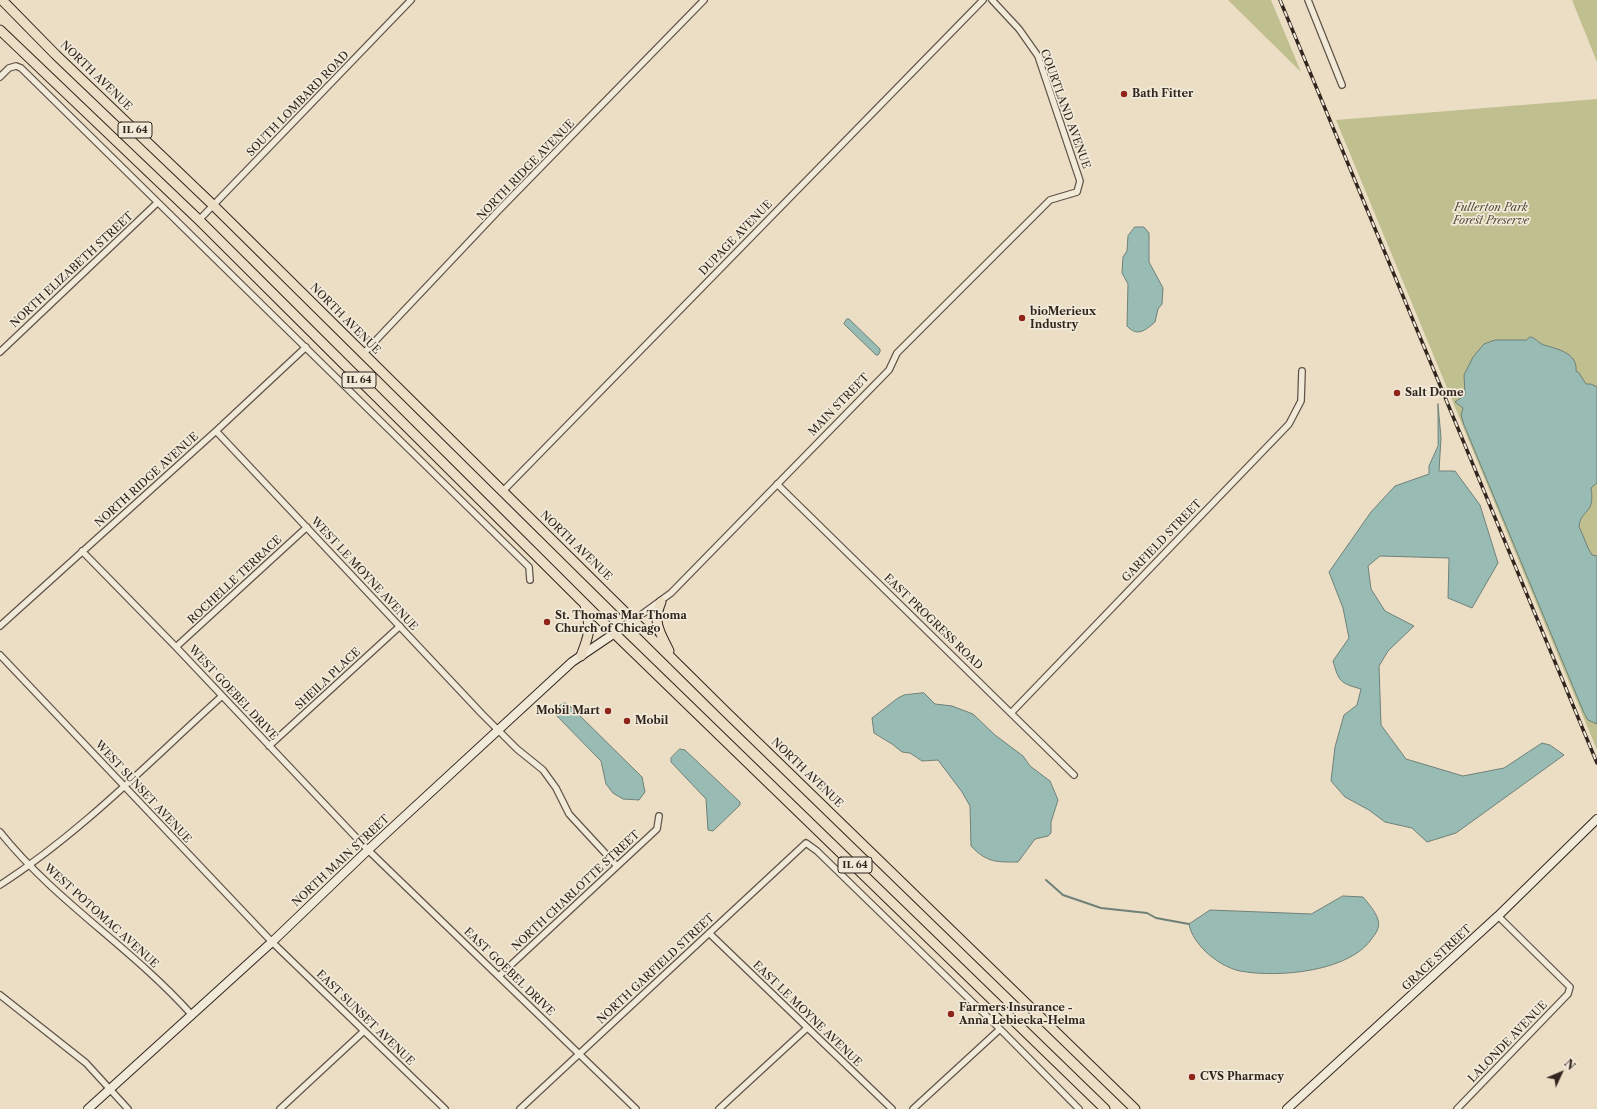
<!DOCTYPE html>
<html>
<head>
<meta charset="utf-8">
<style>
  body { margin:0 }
  #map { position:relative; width:1597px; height:1109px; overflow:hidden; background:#ebdec5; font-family:"Libre Caslon Text",serif }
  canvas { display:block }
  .north { position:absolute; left:1541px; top:1053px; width:40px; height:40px; -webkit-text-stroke:3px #f2ead9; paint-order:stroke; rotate:46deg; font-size:11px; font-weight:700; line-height:16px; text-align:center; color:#32251e }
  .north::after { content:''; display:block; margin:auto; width:14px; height:18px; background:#32251e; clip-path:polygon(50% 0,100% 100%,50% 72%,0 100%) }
</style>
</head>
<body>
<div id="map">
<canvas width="1597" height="1109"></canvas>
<div class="north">N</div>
</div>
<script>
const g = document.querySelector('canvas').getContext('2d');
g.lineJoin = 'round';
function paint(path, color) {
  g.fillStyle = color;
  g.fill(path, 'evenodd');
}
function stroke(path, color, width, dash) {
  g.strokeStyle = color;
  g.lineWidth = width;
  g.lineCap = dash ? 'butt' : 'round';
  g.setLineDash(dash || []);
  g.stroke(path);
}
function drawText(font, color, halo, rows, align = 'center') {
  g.font = font + ' "Libre Caslon Text",serif';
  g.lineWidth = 3.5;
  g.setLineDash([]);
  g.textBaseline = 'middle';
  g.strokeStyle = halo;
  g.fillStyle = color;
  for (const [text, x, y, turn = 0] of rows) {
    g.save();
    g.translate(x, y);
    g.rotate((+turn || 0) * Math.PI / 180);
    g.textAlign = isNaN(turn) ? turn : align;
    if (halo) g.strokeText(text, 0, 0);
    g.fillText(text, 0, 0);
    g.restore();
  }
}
paint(new Path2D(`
  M1228,0H1271L1301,72Z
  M1572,0H1597V62Z
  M1597,99V750L1336,120Z`), '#c0bf8f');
const water = new Path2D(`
  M1135,227H1144L1149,233V262L1163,288L1162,304L1158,309L1155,322C1145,331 1137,337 1127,326L1128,284L1122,273L1123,257L1127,251L1128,236Z
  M847,319H849L880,349V352L878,355H876L844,324Z
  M1530,337C1535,337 1538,343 1544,345C1557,349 1578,353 1576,371L1579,373L1586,384H1591L1597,387V483L1591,488C1592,495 1593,504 1588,510C1582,517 1580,518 1579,527C1584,536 1586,546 1592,555L1597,556V724L1588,720L1584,713L1464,425L1461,415L1463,408L1455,402L1465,395L1464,375L1473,357L1484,344L1495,340H1526Z
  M1438,404L1441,438L1439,471H1455L1480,505L1498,563L1472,608L1448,598L1449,558L1380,556L1368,566L1371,589L1385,611L1414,626L1388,651L1379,666L1381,725L1406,759L1463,776L1504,768L1542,743L1550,745L1564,755L1456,833L1427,842L1412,828L1385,822L1369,810L1345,797L1331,781L1335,747L1344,715L1357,705L1361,689C1340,683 1339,682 1333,661L1349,638L1343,608L1329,572L1371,512L1395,486L1429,474V466L1438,446Z
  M924,693L935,704L952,706L973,714L995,735L1023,756L1030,766L1050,781L1058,800L1051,822V833L1048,836L1035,839L1018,862C997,862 987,863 971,846L970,806L962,792L938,760L922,761L910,753L902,752L892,744L874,733L872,718L898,698L904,695Z
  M565,703L569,705L642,777L645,792L639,800L623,799L613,793L606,784L601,761L554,713L559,706Z
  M680,749L685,750L740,802V805L713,831L708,830L706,799L671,762V758Z
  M1343,896L1363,897C1368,903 1376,912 1378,920C1380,926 1377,932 1373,937C1351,972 1278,978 1240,971C1227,968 1216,961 1206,952C1198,944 1191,935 1189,924L1210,910L1311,914Z`);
paint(water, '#98bcb4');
stroke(water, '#6f8078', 1);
stroke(new Path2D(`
  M1046,880L1063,895L1101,908L1147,913L1156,918L1189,924`), '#6f8078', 2);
const street = new Path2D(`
  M1308,0L1342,85
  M0,77L9,68L16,66L21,68L529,567L530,580
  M199,220L411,0
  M0,352L157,203
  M363,354L499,210L704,0
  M216,431L482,714L517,749L543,770L556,788L569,814L617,866
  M777,484L1074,775
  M503,491L983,0
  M82,551L176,647L368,850L636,1109
  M634,620L671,593L889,370L897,353L1050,200L1077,192L1080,181L1038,56L1019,29L992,0
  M0,626L216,431L306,347
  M176,647L307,527
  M0,655L272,942L445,1109
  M1011,713L1289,424L1301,401L1302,371
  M269,746L400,626
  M0,832C55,901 132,948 191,1014
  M0,885C82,832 150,761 222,696
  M709,933L892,1109
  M499,976L657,829L659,816
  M0,995L86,1063L128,1109
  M280,1109L364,1031
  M520,1109L806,843L817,851L1000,1029L1079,1109
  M719,1109L807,1028
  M913,1109L1000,1029
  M1457,1109L1568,994L1570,987L1498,916`);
const secondary = new Path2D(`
  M88,1109L272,942L368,850L572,662L634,620
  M1287,1109L1498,916L1597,819`);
const primary = new Path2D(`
  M2,0L56,55L214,206L726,712L1135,1109
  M0,30L199,220L614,633L1105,1109
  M661,602C652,623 660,632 669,651
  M581,656C590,633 591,629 585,605`);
stroke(street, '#605348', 8);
stroke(secondary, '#32251e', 10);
stroke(primary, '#32251e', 11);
stroke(street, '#f2ead9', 5.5);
stroke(secondary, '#f2ead9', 8);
stroke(primary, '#ebdec5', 9);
const rail = new Path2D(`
  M1280,0L1597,763`);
stroke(rail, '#32251e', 3.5);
stroke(rail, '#f2ead9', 2, [6]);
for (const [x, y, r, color] of [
  [1124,94,4,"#8f2418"],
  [1022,318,4,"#8f2418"],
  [1397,393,4,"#8f2418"],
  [547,622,4,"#8f2418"],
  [608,711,4,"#8f2418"],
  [627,721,4,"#8f2418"],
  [951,1014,4,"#8f2418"],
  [1192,1077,4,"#8f2418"]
]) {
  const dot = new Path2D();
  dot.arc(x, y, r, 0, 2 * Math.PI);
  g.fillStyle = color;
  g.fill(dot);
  stroke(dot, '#f2ead9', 1.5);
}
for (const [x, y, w] of [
  [135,130,34],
  [359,380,34],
  [855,865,34]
]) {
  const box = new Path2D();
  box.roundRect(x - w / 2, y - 8, w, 16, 3);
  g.fillStyle = '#f2ead9';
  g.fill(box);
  stroke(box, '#32251e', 1);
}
drawText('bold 10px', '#32251e', null, [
  ["IL 64",135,130],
  ["IL 64",359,380],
  ["IL 64",855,865]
]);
drawText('11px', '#32251e', '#f2ead9', [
  ["NORTH AVENUE",96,76,44],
  ["SOUTH LOMBARD ROAD",298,104,-46],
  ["COURTLAND AVENUE",1065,109,70],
  ["NORTH RIDGE AVENUE",526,170,-46],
  ["DUPAGE AVENUE",736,238,-46],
  ["NORTH ELIZABETH STREET",72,270,-43],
  ["NORTH AVENUE",345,319,45],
  ["MAIN STREET",839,405,-46],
  ["NORTH RIDGE AVENUE",147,480,-42],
  ["GARFIELD STREET",1162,541,-46],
  ["NORTH AVENUE",576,546,44],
  ["WEST LE MOYNE AVENUE",364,574,47],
  ["ROCHELLE TERRACE",235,580,-43],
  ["EAST PROGRESS ROAD",933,622,44],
  ["SHEILA PLACE",328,679,-43],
  ["WEST GOEBEL DRIVE",233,693,47],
  ["NORTH AVENUE",807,773,44],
  ["WEST SUNSET AVENUE",143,792,47],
  ["NORTH MAIN STREET",341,861,-43],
  ["NORTH CHARLOTTE STREET",576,891,-43],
  ["WEST POTOMAC AVENUE",101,916,42],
  ["GRACE STREET",1437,958,-43],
  ["NORTH GARFIELD STREET",656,969,-43],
  ["EAST GOEBEL DRIVE",509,972,44],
  ["EAST LE MOYNE AVENUE",807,1014,44],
  ["EAST SUNSET AVENUE",365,1018,44],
  ["LALONDE AVENUE",1508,1042,-46]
]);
drawText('bold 11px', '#32251e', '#f2ead9', [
  ["Bath Fitter",1132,94],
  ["bioMerieux",1030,312],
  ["Industry",1030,325],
  ["Salt Dome",1405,393],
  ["St. Thomas Mar Thoma",555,616],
  ["Church of Chicago",555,629],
  ["Mobil Mart",600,711,"right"],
  ["Mobil",635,721],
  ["Farmers Insurance -",959,1008],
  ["Anna Lebiecka-Helma",959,1021],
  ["CVS Pharmacy",1200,1077]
], 'left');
drawText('italic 11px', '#564c3a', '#f2ead9', [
  ["Fullerton Park",1491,208],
  ["Forest Preserve",1491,221]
]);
</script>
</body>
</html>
